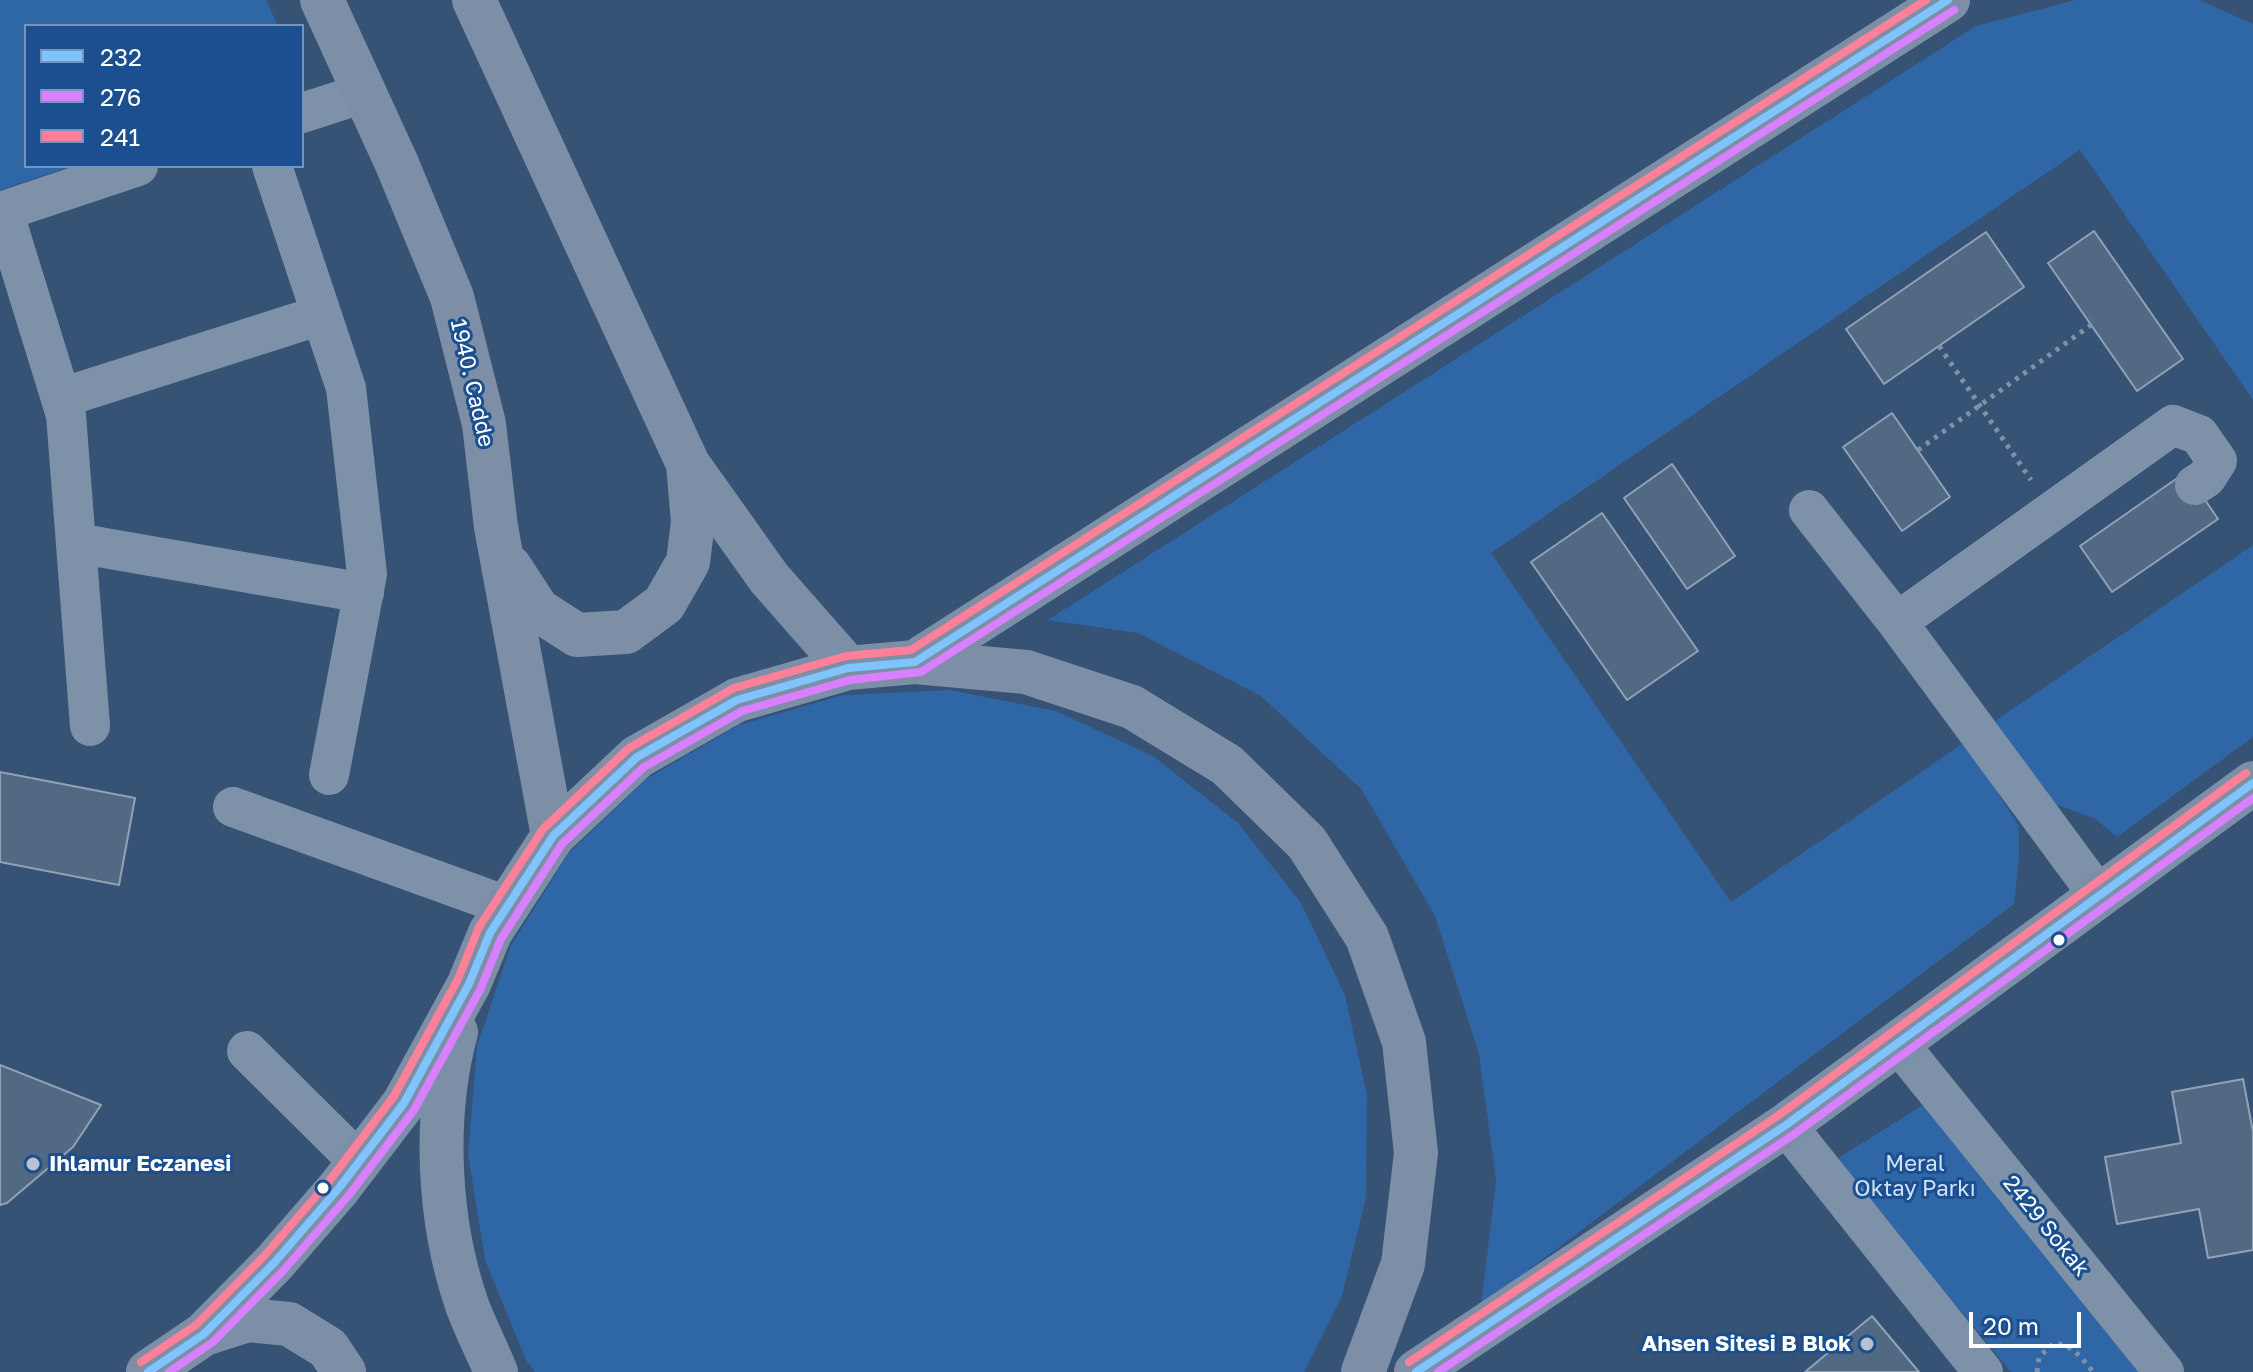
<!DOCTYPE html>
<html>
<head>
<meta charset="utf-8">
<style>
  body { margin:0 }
  #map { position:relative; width:2253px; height:1372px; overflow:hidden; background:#365274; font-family:"Golos Text",sans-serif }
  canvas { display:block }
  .legend { position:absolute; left:24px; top:24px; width:280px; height:144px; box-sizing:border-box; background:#1b4f8f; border:2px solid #7695bc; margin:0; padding:10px 14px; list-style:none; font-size:24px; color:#fff }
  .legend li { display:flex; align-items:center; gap:16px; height:40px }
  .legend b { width:40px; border:2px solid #7695bc }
  .scale { position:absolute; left:1969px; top:1312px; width:112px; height:36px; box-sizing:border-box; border:4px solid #fff; border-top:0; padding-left:10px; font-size:24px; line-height:28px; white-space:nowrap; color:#fff; -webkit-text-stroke:6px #1b4f8f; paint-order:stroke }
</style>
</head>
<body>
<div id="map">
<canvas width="2253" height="1372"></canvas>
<ul class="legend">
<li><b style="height:10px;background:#80c4ff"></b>232</li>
<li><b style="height:10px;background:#d880ff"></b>276</li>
<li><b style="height:10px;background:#ff8098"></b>241</li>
</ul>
<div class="scale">20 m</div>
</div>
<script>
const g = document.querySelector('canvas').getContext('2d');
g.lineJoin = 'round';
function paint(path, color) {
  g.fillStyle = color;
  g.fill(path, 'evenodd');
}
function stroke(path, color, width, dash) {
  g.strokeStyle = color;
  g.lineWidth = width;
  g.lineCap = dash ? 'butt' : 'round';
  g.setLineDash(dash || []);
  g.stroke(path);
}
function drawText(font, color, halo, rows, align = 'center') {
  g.font = font + ' "Golos Text",sans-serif';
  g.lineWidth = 6;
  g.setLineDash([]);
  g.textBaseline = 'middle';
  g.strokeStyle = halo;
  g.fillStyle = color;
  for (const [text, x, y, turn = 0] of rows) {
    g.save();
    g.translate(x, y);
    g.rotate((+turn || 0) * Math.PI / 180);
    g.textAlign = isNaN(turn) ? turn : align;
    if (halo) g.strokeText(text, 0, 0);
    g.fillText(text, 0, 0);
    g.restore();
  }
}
paint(new Path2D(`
  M0,0H266L278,26H26V166H73L0,190Z
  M2076,0H2200L2253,24V400L2080,150L1491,553L1731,902L1965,742L2019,826V858L2014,904L1481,1306L1496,1180L1479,1054L1435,916L1362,790L1261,696L1138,633L1048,620L1976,26Z
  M2253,545V737L2117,837L2094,818L2054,804L1995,721Z
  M950,690L1056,711L1153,756L1238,823L1301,903L1345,995L1367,1095L1366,1197L1342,1296L1304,1372H535L526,1360L485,1260L468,1154L477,1046L511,945L569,853L646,779L739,725L843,695Z
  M1923,1105L2139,1372H2011L1835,1160Z`), '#2f66a5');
const building = new Path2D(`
  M2094,231L2183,359L2137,391L2048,263Z
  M1986,232L2024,287L1884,384L1846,329Z
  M1892,413L1950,497L1902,531L1843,447Z
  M1672,464L1735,556L1687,589L1624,498Z
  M2186,472L2218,519L2112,592L2080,546Z
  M1602,513L1698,651L1627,700L1531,562Z
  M0,772L135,798L119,885L0,862Z
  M0,1065L101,1105L73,1147L7,1203L0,1205Z
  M2243,1079L2253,1132V1250L2208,1258L2199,1209L2117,1224L2105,1157L2181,1143L2172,1092Z
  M1872,1316L1919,1372H1805Z`);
paint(building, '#526984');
stroke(building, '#92a2b6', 2);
stroke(new Path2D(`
  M1939,346L2031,480
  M1918,450L2091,325
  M2037,1372L2039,1357L2054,1343C2073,1345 2082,1358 2093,1372`), '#7d92a8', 5, [4, 6]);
stroke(new Path2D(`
  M302,113L364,93
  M272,166L346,388L367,574L329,775
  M3,211L66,415L90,726
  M0,212L138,166
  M61,398L321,315
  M1809,510L1897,622
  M76,543L364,593
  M233,807L507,906
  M2099,896L1897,622L2173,425L2199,435L2217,461L2206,478L2195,485
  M1898,1043L2164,1372
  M247,1051L359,1162
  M1786,1125L1983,1372`), '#7d92a8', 40);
stroke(new Path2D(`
  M322,0L397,164L452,297L484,424L496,527L553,836
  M474,0L688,464L769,578L848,668
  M510,567L538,610L577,635L626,632L664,604L688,562L693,522L688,464
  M915,662L1948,0
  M456,1032C433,1118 438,1221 467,1305C475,1327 487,1350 496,1372
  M204,1334L248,1320L289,1324L328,1348L344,1372
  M148,1372L204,1334L274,1263L339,1188L404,1103L469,984L490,933L553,836L637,757L737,700L848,668L915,662L1026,672L1132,707L1227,765L1307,843L1367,937L1404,1042L1416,1153L1403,1264L1363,1372
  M1416,1372L1786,1125L2253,783`), '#7d8ea7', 44);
stroke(new Path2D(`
  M148,1372L204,1334L274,1263L339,1188L404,1103L469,984L490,933L553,836L637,757L737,700L848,668L915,662L1948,0
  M1416,1372L1786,1125L2253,783`), '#80c4ff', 8);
stroke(new Path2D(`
  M169,1372L213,1342L283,1271L349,1195L414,1110L480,990L501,939L562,844L644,767L742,711L850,680L921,672L1954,10
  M1438,1372L1793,1135L2253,798`), '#d880ff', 8);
stroke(new Path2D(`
  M141,1362L196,1325L265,1255L330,1180L394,1096L458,979L479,927L543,829L629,748L734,688L846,656L911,650L1926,0
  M1409,1362L1779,1115L2246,773`), '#ff8098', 8);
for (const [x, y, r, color] of [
  [2059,940,7,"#fff"],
  [33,1164,8,"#b9c2ce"],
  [323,1188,7,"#fff"],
  [1867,1344,8,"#b9c2ce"]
]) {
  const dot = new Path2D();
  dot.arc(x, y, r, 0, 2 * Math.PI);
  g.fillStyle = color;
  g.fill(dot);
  stroke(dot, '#1b4f8f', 3);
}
drawText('22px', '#fff', '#1b4f8f', [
  ["1940. Cadde",472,383,77],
  ["2429 Sokak",2046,1226,51]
]);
drawText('bold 22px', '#fff', '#1b4f8f', [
  ["Ihlamur Eczanesi",49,1164],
  ["Ahsen Sitesi B Blok",1851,1344,"right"]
], 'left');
drawText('22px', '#cfe3fa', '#1b4f8f', [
  ["Meral",1915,1164],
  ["Oktay Parkı",1915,1189]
]);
</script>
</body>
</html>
